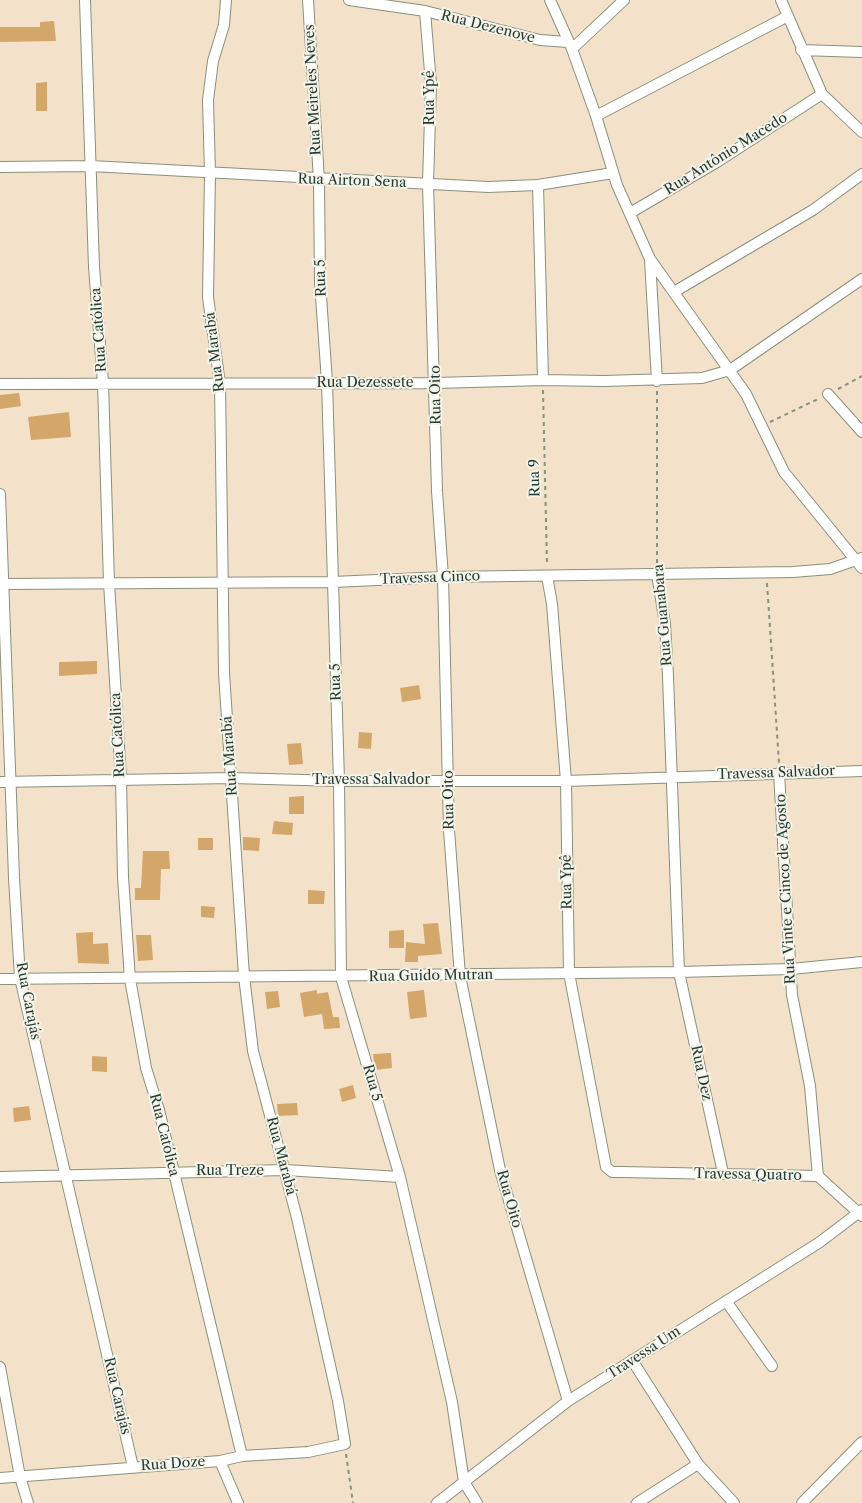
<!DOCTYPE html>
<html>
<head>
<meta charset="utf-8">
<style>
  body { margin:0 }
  canvas { display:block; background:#f3e2c9 }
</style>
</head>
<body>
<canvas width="862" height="1503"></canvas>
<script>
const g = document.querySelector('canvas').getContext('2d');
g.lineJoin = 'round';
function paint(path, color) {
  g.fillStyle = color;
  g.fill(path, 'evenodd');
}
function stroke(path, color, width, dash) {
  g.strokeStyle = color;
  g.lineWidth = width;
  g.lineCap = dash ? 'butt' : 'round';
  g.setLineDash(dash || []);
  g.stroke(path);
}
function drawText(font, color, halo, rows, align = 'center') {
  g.font = font + ' "Libre Caslon Text",serif';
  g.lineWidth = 4;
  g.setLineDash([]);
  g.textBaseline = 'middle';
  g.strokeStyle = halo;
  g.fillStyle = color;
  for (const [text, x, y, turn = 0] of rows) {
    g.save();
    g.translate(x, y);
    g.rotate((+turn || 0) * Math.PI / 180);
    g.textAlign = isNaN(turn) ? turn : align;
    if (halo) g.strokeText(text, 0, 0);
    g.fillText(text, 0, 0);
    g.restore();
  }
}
paint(new Path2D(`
  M54,21L56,41L0,42V27H40V22Z
  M47,82V111H36V83Z
  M19,393L21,406L0,409V395Z
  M69,412L71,437L31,440L28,417Z
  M97,661V674L59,676V662Z
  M419,685L421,699L402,702L400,688Z
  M359,732L372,733L371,749L358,748Z
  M301,743L303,764L289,765L287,744Z
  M304,796V814H289V797Z
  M274,821L293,823L292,835L272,834Z
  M243,837L260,838L259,851L243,850Z
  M198,838H213V850H198Z
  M143,851H169L170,869H161L160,900H135V888H141Z
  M308,890L325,891L324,904H308Z
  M201,906L215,907L214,918L201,917Z
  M438,923L442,954L418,956V962H405L406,942L425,944L423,924Z
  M404,930V948H389V931Z
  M93,932V944L108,943L109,964L78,963L76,933Z
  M136,935H151L153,960L138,961Z
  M317,990V994L328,992L333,1017H339L340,1028L324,1029L322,1014L304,1017L300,993Z
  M424,990L427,1017L410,1019L407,992Z
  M278,991L280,1007L267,1009L265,992Z
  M391,1053L392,1068L375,1070L373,1054Z
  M92,1056L107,1057V1072L92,1071Z
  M353,1085L356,1098L342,1102L339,1089Z
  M297,1103L298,1115L278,1116L277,1104Z
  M29,1106L31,1120L14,1122L13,1108Z`), '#d3a66a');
const street = new Path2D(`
  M85,0L94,267L103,383L109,583L121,779L123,877L130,979L146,1068L159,1110L242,1456
  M308,0L319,180L320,282L327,382L339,781L341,977L400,1177L452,1402L464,1482L477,1503
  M349,0L425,11L540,40L568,42
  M550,0L572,49L596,116L617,185L650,259L746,394L784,472L862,568
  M781,0L822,94L862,132
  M425,11L431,84L428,184L437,491L443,577L449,830L460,976L500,1170L568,1401
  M572,49L624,0
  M801,50L862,52
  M596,116L788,16
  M0,167L91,166L488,187L538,185L613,173
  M538,185L543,380
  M630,213L717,162L822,94
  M650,260L657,381
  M674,292L813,210L862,174
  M0,384L436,383L543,380L604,381L702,378L730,370L862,279
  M828,394L862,432
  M0,494L14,878L20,978L133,1467
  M657,574L665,624L668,676L679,972L723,1173
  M547,576L552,604L566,781L569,973L606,1167L612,1172H622L818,1176L862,1216
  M0,584L333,582L443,577L793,572L830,569L862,558
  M779,773L792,995L810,1086L818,1176
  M0,782L232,778L339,781H566L862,771
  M0,979L679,972L791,969L862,962
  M0,1177L285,1170L400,1177
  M726,1301L772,1366
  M632,1360L698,1464L734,1503
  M0,1367L20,1477L28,1503
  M220,1461L238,1503
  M0,1478L220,1461L242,1456L308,1452L345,1444L338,1401L297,1218L253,1051L244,976L224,673L220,384L208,297L210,173L208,100L213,61L224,25L226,0
  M437,1503L568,1401L820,1242L862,1210
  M637,1503L698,1464
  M802,1503L862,1442`);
stroke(street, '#89907e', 12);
stroke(new Path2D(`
  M838,389L862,376
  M543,390L547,565
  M657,391V563
  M770,422L818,399
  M767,583L779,763
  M346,1454L353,1503`), '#89907e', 2, [4, 4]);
stroke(street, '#fff', 10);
drawText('14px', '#1f3d34', '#f7f3e8', [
  ["Rua Dezenove",488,27,14],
  ["Rua Meireles Neves",313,90,-93],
  ["Rua Ypê",430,98,-90],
  ["Rua Antônio Macedo",726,154,-32],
  ["Rua Airton Sena",352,181,2],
  ["Rua 5",321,278,-92],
  ["Rua Católica",99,330,-94],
  ["Rua Marabá",215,352,-97],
  ["Rua Dezessete",365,383],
  ["Rua Oito",436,395,-91],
  ["Rua 9",535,478,-91],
  ["Travessa Cinco",430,578,-2],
  ["Rua Guanabara",663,615,-95],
  ["Rua 5",336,682,-92],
  ["Rua Católica",118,735,-93],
  ["Rua Marabá",230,756,-94],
  ["Travessa Salvador",776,773,-2],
  ["Travessa Salvador",371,780],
  ["Rua Oito",449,800,-91],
  ["Rua Ypê",567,882,-91],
  ["Rua Vinte e Cinco de Agosto",786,889,-93],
  ["Rua Guido Mutran",431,976,-1],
  ["Rua Carajás",28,1001,79],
  ["Rua Dez",701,1073,78],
  ["Rua 5",372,1083,74],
  ["Rua Católica",164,1135,76],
  ["Rua Marabá",281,1156,75],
  ["Rua Treze",230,1171],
  ["Travessa Quatro",748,1175,1],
  ["Rua Oito",509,1199,74],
  ["Travessa Um",644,1353,-33],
  ["Rua Carajás",117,1396,77],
  ["Rua Doze",173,1464,-4]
]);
</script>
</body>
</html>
